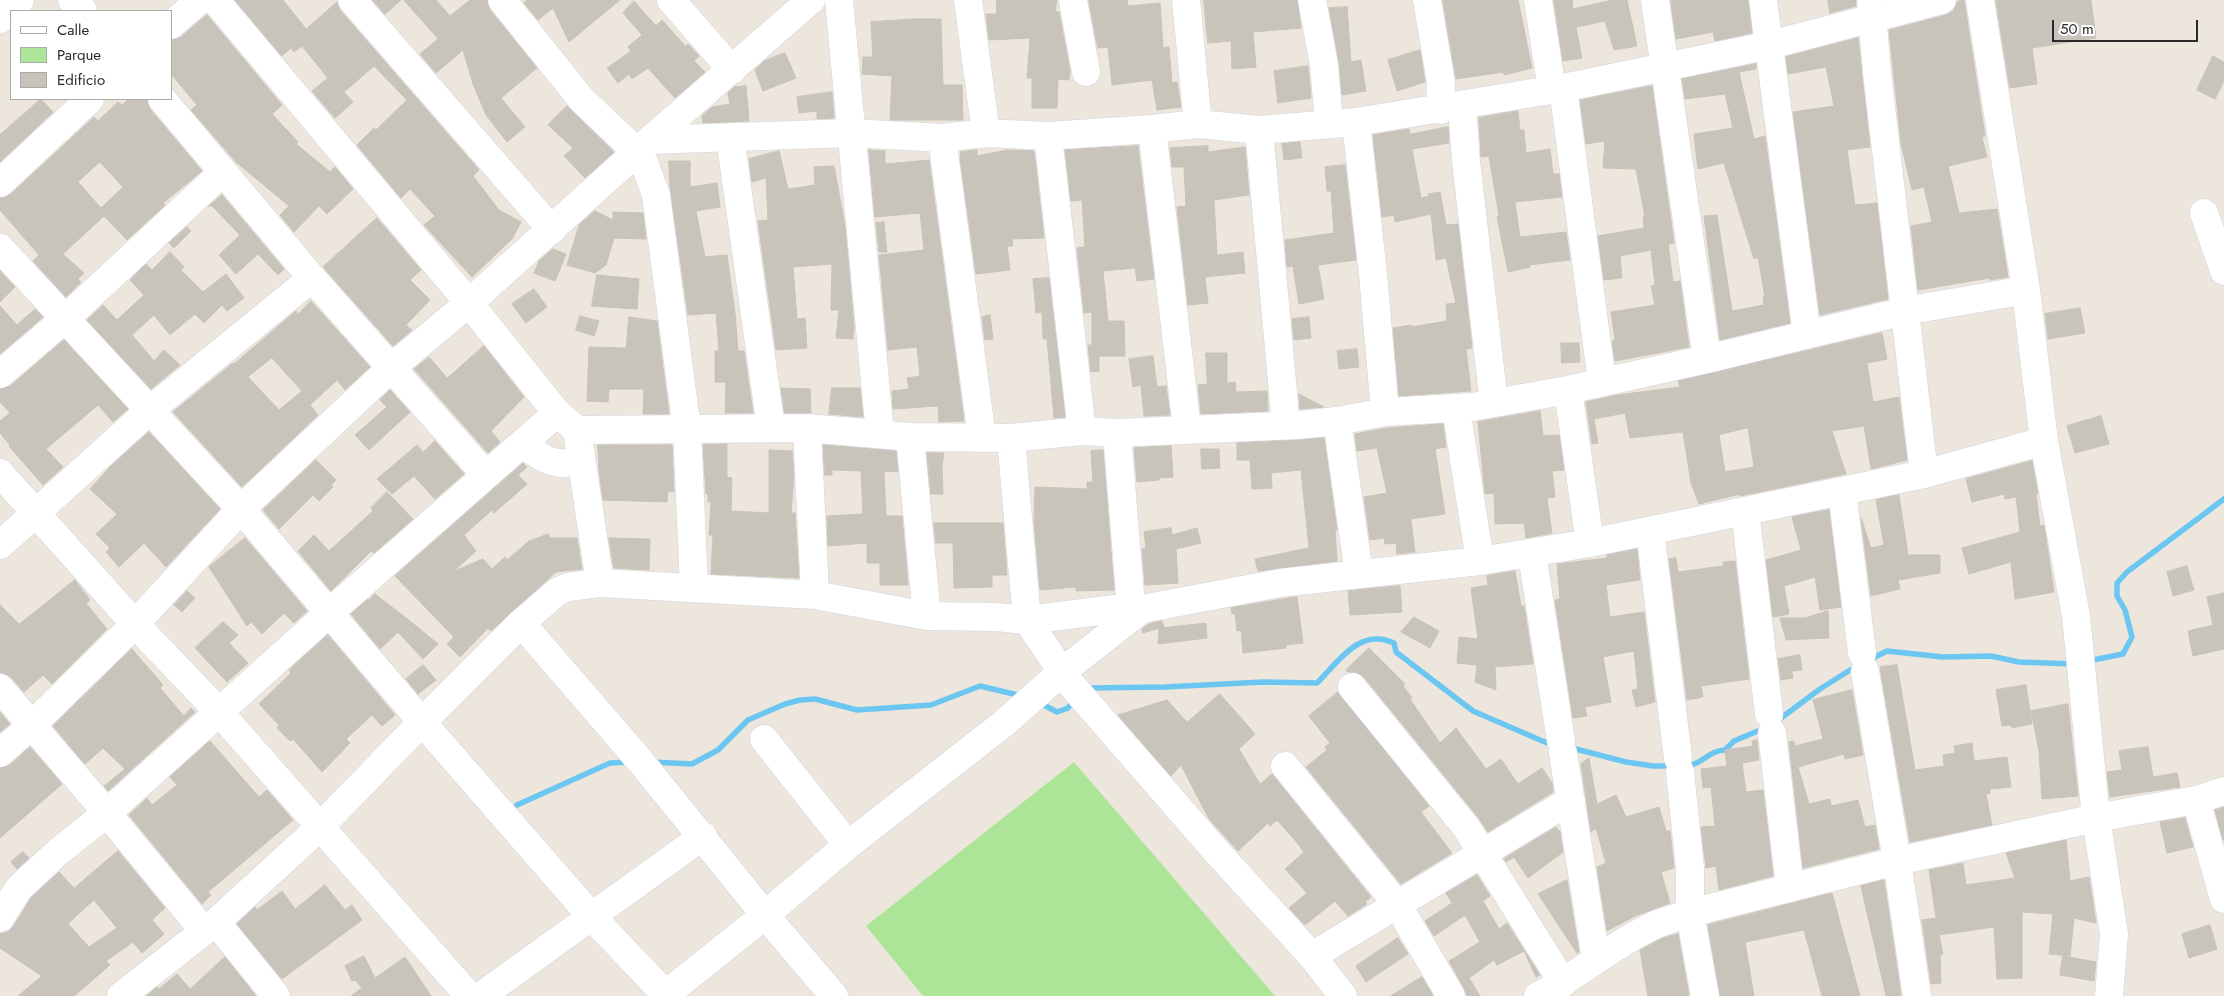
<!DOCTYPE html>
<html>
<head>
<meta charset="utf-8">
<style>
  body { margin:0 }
  #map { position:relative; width:2224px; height:996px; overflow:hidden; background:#ede6dc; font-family:Jost,sans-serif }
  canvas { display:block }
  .legend { position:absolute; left:10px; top:10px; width:162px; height:90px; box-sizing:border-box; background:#fff; border:1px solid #aaa; margin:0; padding:6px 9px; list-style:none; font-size:15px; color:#2a2a2a }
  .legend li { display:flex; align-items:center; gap:10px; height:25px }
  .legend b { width:25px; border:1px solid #aaa }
  .scale { position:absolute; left:2052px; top:20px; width:146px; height:22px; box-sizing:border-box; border:2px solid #2a2a2a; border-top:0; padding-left:6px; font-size:15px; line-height:18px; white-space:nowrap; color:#2a2a2a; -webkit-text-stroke:4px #fff; paint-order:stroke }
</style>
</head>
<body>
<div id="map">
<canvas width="2224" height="996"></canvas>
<ul class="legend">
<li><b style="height:6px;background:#fff"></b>Calle</li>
<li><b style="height:14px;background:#ace597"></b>Parque</li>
<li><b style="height:14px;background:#c8c3bb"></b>Edificio</li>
</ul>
<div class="scale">50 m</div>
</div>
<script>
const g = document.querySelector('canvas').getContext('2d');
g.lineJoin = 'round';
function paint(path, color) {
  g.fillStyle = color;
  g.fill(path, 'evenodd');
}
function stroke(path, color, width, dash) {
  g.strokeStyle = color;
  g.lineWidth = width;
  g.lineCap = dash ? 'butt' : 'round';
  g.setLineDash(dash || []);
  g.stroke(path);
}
paint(new Path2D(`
  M1074,762L1275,996H923L866,926Z`), '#ace597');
stroke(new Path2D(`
  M1869,660L1887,651L1943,657L1991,656L2019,662L2074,664
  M2088,661L2123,654L2132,637L2125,610L2117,596V583L2127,572L2224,499
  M1087,688L1165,687L1263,682L1317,683C1339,661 1360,627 1394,643L1396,652L1473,711L1554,746
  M1040,703L1057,712L1068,708L1074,700
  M1777,721L1820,689L1858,665
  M1568,747L1626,762L1653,766H1674
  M652,762L692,764L718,750L748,720L785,704L800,700L815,699L857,710L931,705L980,686L1022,696
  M1686,766C1702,765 1709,750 1725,750L1734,741L1765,728
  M517,805L610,763L631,762`), '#6cc6f2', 5.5);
const building = new Path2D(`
  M235,0H283L306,29L337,2L340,10L479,170L473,176L499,210L521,222L512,239L472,277L424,225L435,216L410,189L401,198L357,145L374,128L376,130L407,100L374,66L344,92L353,102L335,118L312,91L328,78L302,46L294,52L291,48L282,56Z
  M373,0H401L385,14Z
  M404,0H436L450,16L470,0H487L490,10L537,68L501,98L525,127L507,142L486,115L473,84L463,50L436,73L420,54L438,39Z
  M527,0H620L569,42L553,8L538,20L524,3Z
  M997,0H1057L1055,11L1059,12L1070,71L1069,80L1058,79L1057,108H1032V78H1027L1030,38L989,40L986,14H996Z
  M1089,0H1127L1128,6L1160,3L1163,48L1169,47L1172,83L1177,82L1181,107L1157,110L1152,80L1112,85L1108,47L1098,48Z
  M1204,0H1297L1301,28L1253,32L1256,67L1232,69L1231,41L1208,43Z
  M1443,0H1518L1532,68L1504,75V72L1456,79Z
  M1554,0H1572L1573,9L1613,0H1627L1637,46L1614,50L1605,21L1576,27L1582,58L1563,61Z
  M1671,0H1748L1752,33L1715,41L1713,32L1676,39Z
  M1828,0H1856V6L1830,13Z
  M1964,0L1985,136L1982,137L1987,157L1948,166L1959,213L1997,209L2008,277L1990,280V278L1918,290L1911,226L1932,222L1924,187L1912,190L1901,143L1889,30L1946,15L1953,11L1957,2Z
  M1996,0H2091L2096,38L2032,48L2037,84L2010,88Z
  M634,1L656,26L662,20L686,47L688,44L699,56L694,61L705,72L675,98L648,68L632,79L629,74L618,83L607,68L631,51L628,47L642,35L623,13Z
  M1347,7L1351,62L1361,60L1366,91L1342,95L1339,62L1329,8Z
  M207,15L282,105L272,114L298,142L296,144L330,172L335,167L353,189L327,214L319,206L294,232L280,215L289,206L236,162L191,110L197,105L171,74V40L181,37Z
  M913,19H941L943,85H962L963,120H890L892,76L862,74L863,57H873L871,22Z
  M1858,38L1870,147L1847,150L1855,205L1877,203L1888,299L1820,315L1793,112L1834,106L1826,67L1788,74L1786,57Z
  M1420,50L1425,82L1397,91L1388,60Z
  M785,53L796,78L763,91L755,70L764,61Z
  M2213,56L2224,62V81L2215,99L2197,90Z
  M1756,64V69L1739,72L1754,139L1765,136L1790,323L1720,340L1704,216L1717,215L1732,311L1764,305L1763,297H1765L1758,257L1754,259L1724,163L1698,169L1694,134L1733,128L1725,94L1685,99L1682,79Z
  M1308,66L1311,98L1278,103L1274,71Z
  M746,86L749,121L703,123L702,116L712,107L730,104L728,93L734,87Z
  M1652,86L1674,243L1668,244L1673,282L1680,281L1689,347L1615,361L1612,341L1615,340L1611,312L1655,305L1651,286L1655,285L1651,250L1620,256L1622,278L1604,280L1598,236L1644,228L1643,217H1645L1636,169L1603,168L1605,141L1586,144L1580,100Z
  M832,92L834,118L817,119V111L799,113L797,97Z
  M41,99L53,112L0,162V135Z
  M129,99H147L150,109L202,171L163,203L165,205L127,240L104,216L63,254L84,273L78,279L81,282L66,297L33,261L39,255L0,210V198L11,194L94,117L98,121L118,102L122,105ZM100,162L123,187L101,208L78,182Z
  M567,106L614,152L585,178L564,156L573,148L548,125Z
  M1518,111L1520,130H1524L1526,153L1550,149L1553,174H1559L1562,197L1515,202L1520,237L1566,232L1570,260L1529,265L1530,267L1508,272L1497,217L1499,216L1489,156L1481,157L1479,118Z
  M1448,127L1449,143L1412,149L1421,198L1429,196L1428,194L1440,192L1446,225L1458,224L1472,348L1466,349L1471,391L1399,396L1393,328L1411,325V327L1447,321L1446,304L1456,303L1446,258L1436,260L1431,214L1395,222L1394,215L1382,217L1373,135L1409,129L1410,134Z
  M1300,142L1302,158L1284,160L1282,144Z
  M1138,146L1154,279L1137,281L1135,268L1103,271L1108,321H1124L1125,356H1099V371L1091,372L1088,345H1092V312L1084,313L1077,248L1085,247L1082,200L1071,201L1065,150Z
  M1208,146V152L1245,147L1249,195L1214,200L1217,255L1243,252L1245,273L1205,277L1208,303L1188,305L1177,207L1186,206L1184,167H1172L1170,148Z
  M869,150L885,151V164L929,160L964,421L939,422L938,406L893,409L892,391L909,389L907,378L920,376L917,347L888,350L879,255L924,250L920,213L875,217Z
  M977,150V156L1007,150L1034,151L1044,238L1012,239L1013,246H1007L1010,270L976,274L960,157L961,152Z
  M779,151L788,189L815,185L814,167L834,166L845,226L854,326L853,339L836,338L839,310H831L832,264L793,267L797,319L805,318L807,348L776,350L758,221L768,220L766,178L752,182L749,159Z
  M669,161H690V187L717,183L720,207L696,211L705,257L727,255L735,313L738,351H744L753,413H725L726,382H715V351H719L716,313L688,315L670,186Z
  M1345,165L1356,260L1318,265L1324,299L1299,304L1293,266L1287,267L1285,240L1334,233L1331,191H1327L1325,167Z
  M222,195L284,269L278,275L258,254L236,274L219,255L240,235L212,206H209Z
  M595,211L613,220V212L643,213L646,239L614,238L606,265L595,273L567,265L579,225Z
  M377,218L421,270L410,280L430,300L406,325L412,330L393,346L323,267Z
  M884,222L887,252H879L876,223Z
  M187,227L191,231L174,248L169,243Z
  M553,249L566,254L555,281L534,273L539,261Z
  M170,252L184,267L181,270L203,292L226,274L244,298L227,311L222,305L204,323L195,314L170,335L154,315L132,335L154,361L164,350L180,365L151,389L87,320L103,305L117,320L144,295L130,280L146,264L152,270Z
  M0,271L15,287L0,302Z
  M597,275L639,279L637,309L592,306Z
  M1049,278L1065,417L1054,418L1047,339H1043L1042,312L1036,313L1033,279Z
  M534,289L547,307L526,323L512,304Z
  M311,301L370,367L345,390L337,380L310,405L318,415L242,487L173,412L233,363L234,364L296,311L298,314ZM272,358L302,391L279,410L248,377Z
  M0,306L17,325L35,309L43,317L0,354Z
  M2080,308L2085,333L2048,339L2045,314Z
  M990,315L993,339L985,340L982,317Z
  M580,316L599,321L594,336L576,330Z
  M629,317L657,321L669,414H643L644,389H609L608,402L587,401L589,347L626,348Z
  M1309,317L1311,338L1294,340L1292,319Z
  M1882,333L1887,359L1867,363L1873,402L1899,397L1907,460L1871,469L1864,426L1832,431L1846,474L1740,496V494L1699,504L1691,483L1683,432L1630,438L1625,413L1594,419L1598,443L1592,444L1586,402L1617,395L1680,387L1678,381ZM1748,428L1754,467L1725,472L1719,435Z
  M64,340L128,409L113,422L98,405L46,449L63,467L43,485L9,446L10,445L0,433V421L10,413L0,402V389L10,386Z
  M1561,343H1579L1580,362L1562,363Z
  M484,346L524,397L491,431L500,442L488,453L414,369L429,357L447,378Z
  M1357,349L1359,367L1339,369L1337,351Z
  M1206,353H1227V383L1235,382L1236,392L1267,391L1268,411L1201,414L1198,385L1207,384Z
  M1153,356L1157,387L1166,386L1170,415L1144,416L1141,385L1133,387L1129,359Z
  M781,388L810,389L811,413H785Z
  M832,388H860L863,417L829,414Z
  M390,390L410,412L369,450L355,435L387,407L380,400Z
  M1299,394L1324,407L1300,409Z
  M1540,411L1543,436L1559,435L1564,470L1552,471L1555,497L1547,498L1552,533L1526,538L1524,523L1495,524L1494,493L1485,494L1478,422Z
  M2101,416L2109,444L2075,453L2067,426Z
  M1443,424L1446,447L1435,449L1445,514L1411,519L1415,552L1397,554L1396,543L1385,544L1384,538L1370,540L1364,497L1387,493L1377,448L1357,451L1355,434L1387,428Z
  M149,432L220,509L166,567L144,543L119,567L106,552L110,548L96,534L117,514L90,489L110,467Z
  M1324,438L1337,530H1335L1337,561L1258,571L1255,559L1309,548L1301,470L1271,473L1272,488L1252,489L1250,460H1237V443Z
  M435,441L464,474L435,499L414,476L392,494L377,479L417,445L423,452Z
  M727,444V477L732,478L731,511L769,513V450L792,451L794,476L791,513H795L799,578L711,574L713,535H709L711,502H708V494H706L703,445Z
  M598,445H672L674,492L668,491L667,502L603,500L599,470Z
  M823,445L896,451L898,472L884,471L886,516H902L908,585H880V563H867V543L828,546L827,516L863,514L861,471L832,470V475H825Z
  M1171,446L1173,477L1159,478V480L1137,482L1134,448Z
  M1201,449H1219L1220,468L1202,469Z
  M1103,450L1114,590L1076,591V587L1040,590L1034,522L1035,487L1087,489V482H1093L1091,451Z
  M927,453H944L942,466L943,494H931Z
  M316,460L336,480L331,485L333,487L319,501L313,495L279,529L263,510Z
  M2032,461L2038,494H2036L2040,526L2044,525L2054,592L2015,599L2011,562L1969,574L1962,548L2020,532L2016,497L2005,499L2004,494L1972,502L1966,479Z
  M523,463L527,467L518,475L527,484L494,513L492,510L464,535L476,551L454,571L483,559L492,569L505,557L507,560L529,541L548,534L550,538H577L582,569L556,572L491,631L488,628L460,657L447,644L454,637L395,576Z
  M387,492L413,519L374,553L371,551L331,591L298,551L314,535L329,551L373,511L371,508Z
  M1899,495L1908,555H1940V573L1898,580L1900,589L1871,596L1861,518L1871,548L1884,545L1876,500Z
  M1829,510L1841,607L1820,610L1815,577L1784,586L1789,614L1773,617L1766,560L1801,550L1792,517Z
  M934,523H1003L1007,575H992V587L954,588L953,543H936Z
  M1171,528L1172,535L1197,528L1201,543L1176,549L1178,583L1145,585L1142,549H1146L1144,532Z
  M245,538L307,611L294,623L284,613L262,634L251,622L247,626L209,567Z
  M609,538L650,539L649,570L614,568Z
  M1637,549L1640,580L1606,585L1610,617L1644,612L1655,702L1636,707L1632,690L1638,689L1634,651L1603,657L1611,702L1585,707L1587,716L1573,718L1555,600L1560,599L1557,564L1607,558V555Z
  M1676,558L1678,572L1723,566V562L1735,561L1749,679L1701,686L1703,697L1687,700L1669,559Z
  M2187,566L2194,590L2173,596L2167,572Z
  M1515,571L1521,606H1524L1533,664L1495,667L1496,690L1475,682L1477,665L1457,663L1459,637L1478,639L1471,588L1488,585L1487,576Z
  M75,580L90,600L86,603L107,629L52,684L43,675L24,692L12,678L0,672V605L19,624Z
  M1400,586L1402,612L1350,615L1348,591Z
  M187,591L195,598L182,612L174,605Z
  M2224,593V649L2193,656L2188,631L2213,625L2207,597Z
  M375,594L410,621L438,644L423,659L398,632L380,649L351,614L368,599L371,603L369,601Z
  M1297,597L1303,643L1286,645V648L1243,653L1241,630L1237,631L1235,613L1232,614L1231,608Z
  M1828,611L1829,638L1786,640L1780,618H1805Z
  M1414,617L1439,631L1430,648L1401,632Z
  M1162,621L1164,627L1161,628L1206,623L1207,638L1158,644L1159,628L1143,633L1142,629L1149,624Z
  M223,622L238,635L229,643L248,663L227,682L195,648Z
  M328,635L395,715L382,726L372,715L346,739L350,743L322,772L293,739L290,741L277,728L279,725L259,704L291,673L289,670Z
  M1369,648L1405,684L1403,686L1412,698L1410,699L1440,743L1456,728L1486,769L1501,759L1518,784L1542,768L1552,783L1553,792L1488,832L1478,817L1364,677L1358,673L1348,672L1346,670Z
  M132,649L163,685L160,688L184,716L191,708L195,712L108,791L104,786L125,769L103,748L85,764L53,726Z
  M1800,655L1802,670L1792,671L1793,678L1781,680L1778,659Z
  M423,665L436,680L418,694L406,679Z
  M1897,665L1915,770L1944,766L1943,755L1955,753L1954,746L1972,743L1974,761L2007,757L2011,787L1990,789V793L1986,794L1992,825L1910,842L1880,667Z
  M2026,685L2032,724L2012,728L2011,725L2002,726L1996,690Z
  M1852,690L1863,755L1845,759L1844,754L1798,767L1809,804L1830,799L1831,806L1858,800L1865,827L1875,825L1879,849L1803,868L1789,742L1794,741L1795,746L1823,739L1813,700Z
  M1338,692L1429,806L1421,812L1452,853L1401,884L1306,767L1327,750L1325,747L1330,743L1309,716Z
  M1220,694L1255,734L1239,749L1260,784L1272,774L1371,897L1365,902L1367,904L1348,916L1335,901L1305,925L1289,908L1307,893L1285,869L1304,852L1294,839L1277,820L1270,826L1268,823L1238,851L1209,819L1181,765L1171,776L1118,715L1167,700L1187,722Z
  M2068,704L2078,796L2042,799L2039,751L2031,711Z
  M0,712L10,724L0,732Z
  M1757,740L1759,760L1742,763L1746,792L1763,790L1773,876L1719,890L1716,866L1706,868L1701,827L1715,826L1711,787L1703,788L1701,769L1727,766L1725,750L1753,746L1752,741Z
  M210,741L259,797L267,790L293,820L208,892L211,895L202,904L129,815L147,798L152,805L177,785L170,777Z
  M30,747L62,784L0,838V768L10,765Z
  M2148,747L2153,777L2177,773L2180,787L2110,797L2107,772L2122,770L2119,751Z
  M1589,758L1597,804L1616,795L1626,817L1659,807L1666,831H1670L1674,868L1661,872L1670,903L1635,916L1607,931L1597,867L1606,863L1596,828L1591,832L1581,764Z
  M2224,807V840H2223L2215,810Z
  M2185,818L2193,847L2167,853L2160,822Z
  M1556,827L1560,832L1563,852L1528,878L1514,857L1506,862L1504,859Z
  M2066,840L2070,881L2089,877L2096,923L2074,918L2070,956L2049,954L2053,914L2022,912V978L1997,979L1994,927L1939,935L1943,954L1940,955L1941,983L1931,984L1922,920L1936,918L1929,870L1963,863L1966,885L2015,878L2006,853Z
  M118,851L165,908L152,920L164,934L142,953L133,942L106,961L110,965L74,996H18L42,976L0,948V934L8,932L13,927L31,898L59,872L74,888ZM94,900L117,928L89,947L68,924Z
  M23,852L29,858L17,869L11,862Z
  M1477,875L1490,896L1483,901L1499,929L1507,923L1540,975L1536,977L1524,951L1497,965L1494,960L1469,978L1480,996H1467L1464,988L1449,961L1480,942L1465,915L1434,936L1425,921L1452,903L1446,893Z
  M1567,880L1579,952L1577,953L1538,894Z
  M1884,880L1901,996H1886L1861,886Z
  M325,885L345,910L352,905L362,920L282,979L237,924L255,907L257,910L282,891L295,909Z
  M1832,893L1860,996H1822L1804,930L1745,942L1754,996H1720L1708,925Z
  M2210,925L2217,949L2189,958L2182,934Z
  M1678,934L1689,996H1648L1640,950L1663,938Z
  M1398,938L1408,954L1366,982L1356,966Z
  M364,956L375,978L405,957L431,996H351L362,988L355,980L352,981L345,966Z
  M2063,956L2096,962L2094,981L2060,975Z
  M225,957L256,996H146L157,987L159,989L177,974L190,989Z
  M1422,977L1433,996H1391Z`);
paint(building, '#c8c3bb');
stroke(building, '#c8c3b5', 1);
const minor = new Path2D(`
  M72,0L83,11
  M215,0L469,303L557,413L577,430L600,583
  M352,0L552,230
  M502,0L582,100L637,152L644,162L656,195L687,429L694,587
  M671,0L732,70
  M839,0L880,434
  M968,0L986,133
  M1073,0L1086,72
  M1186,0L1198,124
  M1312,0L1324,65L1329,123
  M1427,0L1441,82L1440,110
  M1538,0L1552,90
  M1655,0L1707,359
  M1763,0L1807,335
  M1980,0L2026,290L2044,441L2076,616L2096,818L2114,934L2109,996
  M1871,1L1877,73L1924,474
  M0,19L20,0
  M171,25L200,0
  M1563,88L1602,382
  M162,99L312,278L486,475
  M1462,106L1466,161L1494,403
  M1356,122L1373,274L1385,412
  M1152,129L1187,429
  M1259,130L1286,425
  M1048,136L1082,431
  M730,137L771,428
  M942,138L982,438
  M650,140L851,133L942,138L986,133L1048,136L1152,129L1198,124L1259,130L1356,122L1563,88L1665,67L1770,45L1942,0
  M0,183L90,99
  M2204,213L2224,271
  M0,248L241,509L422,722L592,917L667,996
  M0,374L66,318L223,172
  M1568,390L1590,543
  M1456,408L1480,561
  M1337,421L1359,574
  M807,428L815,595
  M577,430L807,428L910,437L1011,438L1082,431L1117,433L1299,425L1337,421L1385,412L1472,407L1568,390L1707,359L1905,311L2026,290
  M1117,433L1131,607
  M910,437L927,616
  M1011,438L1027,620L1069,682L1216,851L1312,956L1343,996
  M523,443C534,453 550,465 566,463C571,463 577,459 581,457
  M0,473L135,624L220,713L469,996
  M1842,491L1862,653
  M1745,511L1769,714
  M1650,531L1678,758
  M0,545L150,410L312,278
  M1532,554L1561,741
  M521,623L641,762L765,915L834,996
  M1865,671L1897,861L1917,996
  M1352,687L1466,827L1563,983
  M0,688L107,813L204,931
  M1772,733L1790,888
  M764,739L848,845
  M0,753L32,725L135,624L241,509L392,367L469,303L650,140L811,0
  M1563,753L1596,960
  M1285,766L1397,904L1451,996
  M1680,772L1690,868V913L1705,996
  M2196,800L2224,899
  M0,918L19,888L58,852L107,813L329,613L557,413
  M216,922L276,996
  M1312,956L1571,800
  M121,996L216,922L321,826L422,722L521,623L557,592L568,587L600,583L815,595L927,616L996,617L1027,620L1131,607L1142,609L1280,583L1480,561L1590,543L1924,474L2044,441
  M481,996L703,836
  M664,996L765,915L848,845L1003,724L1063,671L1142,609
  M1538,996C1579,975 1615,943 1657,924C1668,920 1679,917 1690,913L1897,861L2096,818L2196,800L2224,791`);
stroke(minor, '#d1d3e3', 29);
stroke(minor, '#fff', 28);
</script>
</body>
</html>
